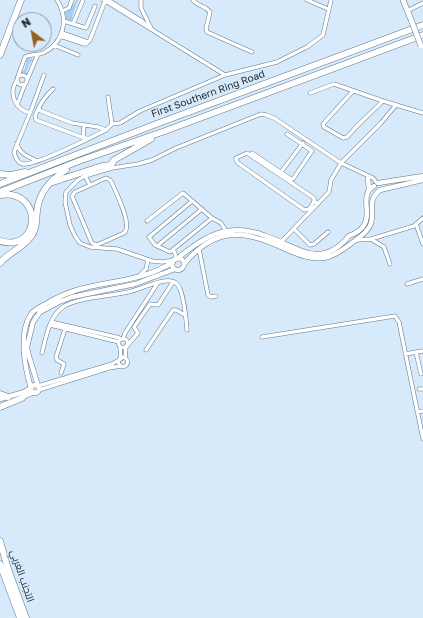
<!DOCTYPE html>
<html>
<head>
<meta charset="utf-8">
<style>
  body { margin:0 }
  #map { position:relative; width:423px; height:618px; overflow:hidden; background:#d7eafb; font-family:"Golos Text",sans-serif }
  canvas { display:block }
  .north { position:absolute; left:12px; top:12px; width:40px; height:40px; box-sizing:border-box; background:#d7eafb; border:1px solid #8e9daa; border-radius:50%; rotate:328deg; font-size:11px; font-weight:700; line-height:16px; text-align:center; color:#212a31 }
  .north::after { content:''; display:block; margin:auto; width:14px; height:18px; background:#975e1a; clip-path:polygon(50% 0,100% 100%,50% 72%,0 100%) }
</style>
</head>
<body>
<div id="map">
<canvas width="423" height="618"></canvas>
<div class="north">N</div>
</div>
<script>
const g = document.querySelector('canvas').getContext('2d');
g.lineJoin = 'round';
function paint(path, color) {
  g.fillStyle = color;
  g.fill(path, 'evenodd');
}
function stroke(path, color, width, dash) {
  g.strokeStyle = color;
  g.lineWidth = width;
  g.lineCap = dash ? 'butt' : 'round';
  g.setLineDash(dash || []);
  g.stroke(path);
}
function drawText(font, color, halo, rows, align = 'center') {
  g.font = font + ' "Golos Text",Cairo,sans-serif';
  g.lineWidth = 3;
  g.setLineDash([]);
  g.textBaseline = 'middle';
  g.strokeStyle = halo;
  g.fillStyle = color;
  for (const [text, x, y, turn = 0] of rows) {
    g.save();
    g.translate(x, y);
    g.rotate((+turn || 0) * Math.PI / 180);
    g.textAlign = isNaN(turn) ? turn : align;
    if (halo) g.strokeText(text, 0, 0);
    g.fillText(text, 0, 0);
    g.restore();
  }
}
paint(new Path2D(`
  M76,0H78L72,17L73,18L71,21L66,19L65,13L70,9L73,4L74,5Z
  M28,58L33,59L31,62H30L26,72L28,73L27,76L23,73L20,74L21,71H24L27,62L25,61Z`), '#a4cef3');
const minor = new Path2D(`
  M104,0L225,75
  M108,0L142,21L146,25
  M141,0V8L151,28
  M193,0C197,6 206,6 210,12L206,29L207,32L252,52
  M307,0L328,9
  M62,11L69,8L72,0
  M407,11L423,3
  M64,21L86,28L95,6
  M73,24L83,0
  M62,33L88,42
  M60,36L84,44H86L90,40L105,1
  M54,45L78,55
  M44,75L32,108L14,152C15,157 18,163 23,164C35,166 92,137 106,130L112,124L120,123L140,111L225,75L277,62L307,47L323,35L331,0
  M17 80a5 5 0 1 1 10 0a5 5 0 1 1-10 0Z
  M18,76L25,57C31,54 38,55 43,53C64,43 69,19 57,0
  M17,80C8,94 15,109 30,113
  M27,80L38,54
  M53,89C44,97 39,106 35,116L36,120L87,139
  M353,91L323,124L324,127L343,138L347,137L358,125L383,101
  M310,93L334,84L383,101L423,113
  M108,97L112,124
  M17,105L25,84
  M39,109L41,111L72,123L98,127L106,130
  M83,138L84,126
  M17,143C18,153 29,157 37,161
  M252,153L291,179H293L312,151L287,134
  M281,172L303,143
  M85,176L90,185
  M106,178L110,180L112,183C116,193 133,225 124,233L97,245L92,243L91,241L72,196L75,192Z
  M314,201L310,208L306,210L303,209L238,163L236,160V158L247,153L314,198V201L318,204
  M212,218L221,223L226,231
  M147,221L183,193L212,218L170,252L155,245L149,237L191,202
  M416,224L423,244
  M294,229L310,245L314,244L328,232
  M371,239L384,247L390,264
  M357,240L371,239L414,226L423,218
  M281,242L329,192L331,180L341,163L381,123L396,105
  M157,246L202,209
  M199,249L208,295L211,297L216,296
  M173,250L175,253L176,259
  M175,260L162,262L152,261L117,249L90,247L80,243L75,236L70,225L65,202L66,192L78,180L85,176L112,168L138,164L152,160L176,148L261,114L266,115L274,118L341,163L373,178L377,183
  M139,276L146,269L148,260
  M407,284L423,279
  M51,322L116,337L122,339
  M50,325L119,342
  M262,337L395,316L399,322L423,439
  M118.5 343a4.5 4.5 0 1 1 9 0a4.5 4.5 0 1 1-9 0Z
  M123,339L125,333L157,284
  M127,346L138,333L134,327L150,304L158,305L173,282
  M120,347L121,359
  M146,350L173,310H176L185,315
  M416,352L421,374
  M42,353C46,337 49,317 63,307C77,297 115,296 132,291C143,288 167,276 176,283C184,289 186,319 187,330
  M405,354L423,351
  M118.5 362a4.5 4.5 0 1 1 9 0a4.5 4.5 0 1 1-9 0Z
  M125,358L126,347
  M61,373L64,364L57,360L56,357L65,329
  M38,386L112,364L119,360
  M419,389H423
  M39,390L109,368L121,366
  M417,412L423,411`);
const tertiary = new Path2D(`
  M368,178L369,190
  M378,183L423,176
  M380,190L423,180
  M349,236C354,234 361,231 364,225C372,213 359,194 374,186
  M353,242C359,238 369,231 371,223C375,210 366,202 380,190
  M172 264a6 6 0 1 1 12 0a6 6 0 1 1-12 0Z
  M177,259C190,248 210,233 227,231C241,229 253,231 266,236C298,247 320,270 348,237
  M184,264C215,227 243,229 283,248C297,254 312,261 328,257C336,255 345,248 352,243
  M31 389a4 4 0 1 1 8 0a4 4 0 1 1-8 0Z
  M38,386L28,353L27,347L33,322L40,312L59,302L72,297L135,284L175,269
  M31,388C25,368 18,333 31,314C36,308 43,306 49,302C58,297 67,293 77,290C110,280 142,282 173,262
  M0,399L24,392L31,388
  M19,399L34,392`);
const secondary = new Path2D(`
  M403,0L412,22`);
const trunk = new Path2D(`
  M0,55L21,0
  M0,394L8,397
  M0,407L22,398
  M0,541L8,569L26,618
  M0,564L20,618`);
const motorway = new Path2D(`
  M0,174L11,175L25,172
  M53,182L102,166L111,165L114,160L151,139
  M0,184L159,123L423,25
  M0,192L79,161L165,131L423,35
  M0,195C43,188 42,253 0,241
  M0,263C9,252 25,247 32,235C37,228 36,219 37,211C39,192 50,180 66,170`);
stroke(minor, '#617689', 4.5);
stroke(tertiary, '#617689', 5.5);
stroke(secondary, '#617689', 6);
stroke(trunk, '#617689', 7);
stroke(motorway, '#617689', 7);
stroke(minor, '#fff', 3.5);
stroke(tertiary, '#fff', 4.5);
stroke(secondary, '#fff', 5);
stroke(trunk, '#fff', 6);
stroke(motorway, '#fff', 6);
const secondaryBridge = new Path2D(`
  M412,22L421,46`);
stroke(secondaryBridge, '#617689', 6, []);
stroke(secondaryBridge, '#fff', 5);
drawText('10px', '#212a31', '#d7eafb', [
  ["First Southern Ring Road",208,94,-20],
  ["التجنب الغربي",22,576,71]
]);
</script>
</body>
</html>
